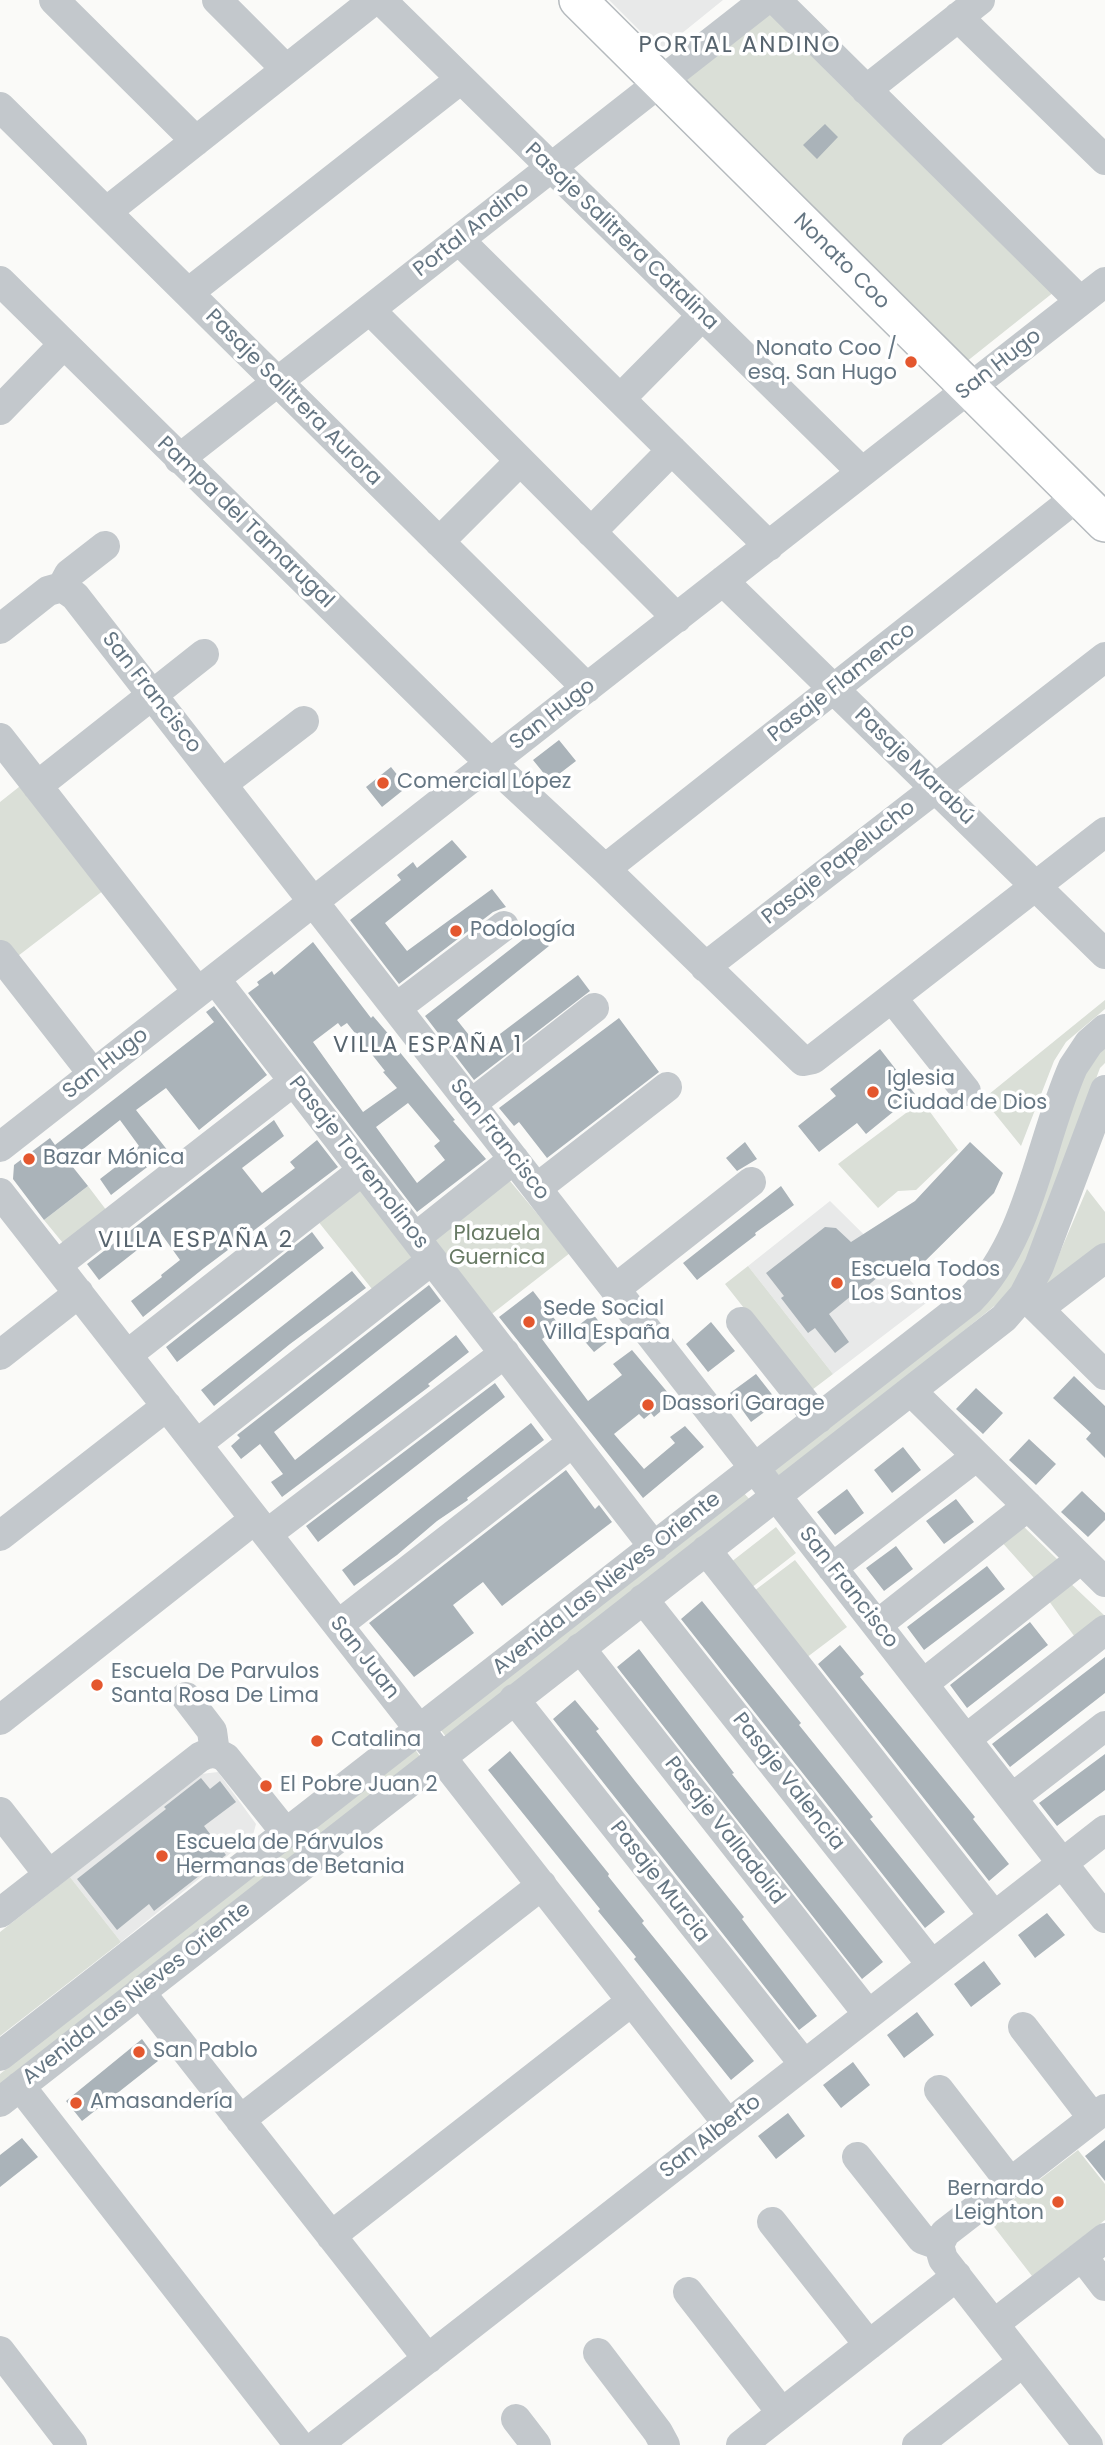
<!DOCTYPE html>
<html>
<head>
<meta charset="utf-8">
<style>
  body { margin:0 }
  canvas { display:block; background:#fafaf8 }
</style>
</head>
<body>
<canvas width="1105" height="2445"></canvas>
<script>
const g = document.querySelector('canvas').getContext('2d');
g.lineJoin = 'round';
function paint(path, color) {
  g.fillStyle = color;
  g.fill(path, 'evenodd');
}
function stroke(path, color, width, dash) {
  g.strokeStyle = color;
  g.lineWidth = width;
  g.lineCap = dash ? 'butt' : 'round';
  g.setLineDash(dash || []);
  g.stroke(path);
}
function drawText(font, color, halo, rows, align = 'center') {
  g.font = font + ' Poppins,sans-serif';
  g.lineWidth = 7;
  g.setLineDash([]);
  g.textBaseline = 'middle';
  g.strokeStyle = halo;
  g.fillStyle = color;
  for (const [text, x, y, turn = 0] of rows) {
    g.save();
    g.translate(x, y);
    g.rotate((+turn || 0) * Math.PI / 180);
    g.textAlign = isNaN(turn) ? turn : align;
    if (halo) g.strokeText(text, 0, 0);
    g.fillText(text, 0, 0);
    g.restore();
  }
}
paint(new Path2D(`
  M609,0H723L660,51Z
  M830,1201L930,1300L833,1374L748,1266Z
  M218,1772L256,1824L253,1835L121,1942L70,1877L201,1774Z`), '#e8e9e9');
paint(new Path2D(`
  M773,10L1059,288L966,362L685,80Z
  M24,783L108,887L14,959L0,955V802Z
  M1105,1000V1009L1066,1042L1054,1061L1021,1146L983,1099Z
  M1105,1041V1063L1100,1068L1018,1287L781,1478L773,1468L981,1302L1091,1054Z
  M922,1101L958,1150L916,1190L898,1191L878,1208L838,1164Z
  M505,1175L570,1253L488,1317L430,1236Z
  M88,1186L110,1215L67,1248L44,1220Z
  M360,1186L419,1261L376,1294L317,1220Z
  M1087,1189L1105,1212V1249L1040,1299Z
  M748,1266L833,1374L804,1396L762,1331L725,1284Z
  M742,1491L751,1501L448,1739L439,1728Z
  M1019,1522L1058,1560L1034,1578L999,1539Z
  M776,1527L796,1553L746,1592L726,1566Z
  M795,1560L847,1627L802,1661L750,1594Z
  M1067,1580L1105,1616L1077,1640L1046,1597Z
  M414,1748L422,1759L0,2091V2074Z
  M70,1877L121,1942L0,2036V1932Z
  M1078,2150L1105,2184V2220L1032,2276L988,2219Z`), '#dadfd7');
paint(new Path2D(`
  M825,124L838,137L817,159L803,145Z
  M559,740L576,761L550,781L533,760Z
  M391,767L407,787L382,807L366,787Z
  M452,840L467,857L385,923L407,951L492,889L506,907L493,912L399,984L350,920L401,880L397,875L413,862L417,868Z
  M535,930L549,946L457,1020L480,1049L578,975L590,991L474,1080L425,1016Z
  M313,942L371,1018L373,1016L385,1030L396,1043L394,1045L455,1120L453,1121L486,1159L417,1212L248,993L259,985L257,982L272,971L274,975ZM338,1023L341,1027L347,1023L385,1071L383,1072L397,1088L363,1112L313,1042ZM408,1103L440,1141L434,1146L445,1160L417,1183L376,1127Z
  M214,1006L267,1075L199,1130L166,1088L136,1110L168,1151L111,1195L100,1179L135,1152L134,1150L139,1146L120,1120L68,1161L88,1186L44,1220L13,1179L14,1165L50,1138L55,1145L214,1022L206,1012Z
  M619,1018L659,1072L547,1158L519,1122L514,1126L499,1108Z
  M880,1049L915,1094L866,1134L857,1123L819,1152L798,1126L836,1096L830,1089Z
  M274,1120L284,1136L242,1168L262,1193L295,1168L290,1162L317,1140L338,1167L204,1268L143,1317L131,1301L162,1277L161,1275L180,1260L160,1232L99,1280L87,1264Z
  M745,1142L757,1159L737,1171L726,1158Z
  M970,1142L1003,1173L994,1193L910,1276L897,1263H894L864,1289L862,1287L829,1314L849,1342L835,1353L815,1328L808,1333L781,1298L784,1296L766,1273L825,1227L836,1228L851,1242L915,1201Z
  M781,1186L794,1205L755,1233L756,1235L697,1280L683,1263Z
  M312,1232L324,1248L177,1362L166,1347Z
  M352,1271L366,1288L290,1344L214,1406L201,1390Z
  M429,1285L441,1301L274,1432L295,1460L456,1335L469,1352L428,1384L430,1386L282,1497L271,1482L283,1474L260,1444L241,1459L231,1446L240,1438L237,1435Z
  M533,1291L560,1326L542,1339L588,1401L622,1375L613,1364L632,1350L674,1400L654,1417L651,1413L644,1419L639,1414L614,1434L644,1469L675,1443L670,1437L685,1426L704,1447L643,1498L499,1317Z
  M593,1314L612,1338L594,1352L574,1329Z
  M711,1322L735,1351L708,1372L686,1344Z
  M756,1374L778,1402L751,1422L730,1393Z
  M1074,1376L1105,1406V1458L1086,1439L1091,1433L1053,1398Z
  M495,1383L505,1397L318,1542L306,1526Z
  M976,1388L1003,1413L983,1434L956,1409Z
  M531,1423L544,1440L467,1498L468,1500L437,1521L397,1555L354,1586L342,1570Z
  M1029,1439L1056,1464L1036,1485L1009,1460Z
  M903,1447L921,1470L892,1493L874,1470Z
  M566,1470L595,1509L599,1505L612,1522L502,1606L483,1582L453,1605L474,1633L414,1677L369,1623Z
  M847,1489L864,1513L835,1535L817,1512Z
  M1082,1491L1105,1513V1520L1088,1537L1061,1512Z
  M956,1499L974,1522L944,1544L926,1521Z
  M896,1546L913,1569L884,1591L866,1568Z
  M987,1566L1005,1589L924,1650L907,1627Z
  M702,1601L801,1723L799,1725L873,1817L870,1819L945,1912L925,1928L681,1619Z
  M1030,1622L1048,1645L967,1708L950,1685Z
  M840,1645L864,1674L860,1677L975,1817L973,1819L1009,1864L989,1881L818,1664Z
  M639,1649L734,1773L732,1774L883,1962L862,1979L617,1667Z
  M1105,1657V1693L1010,1767L992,1744Z
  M575,1700L599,1729L596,1731L635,1781L744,1917L742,1919L817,2016L799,2030L553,1719Z
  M510,1751L609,1874L608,1876L644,1921L642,1923L754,2061L731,2080L634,1959L636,1957L598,1911L600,1909L488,1770Z
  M1105,1754V1790L1057,1826L1039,1803Z
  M201,1778L210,1789L220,1781L236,1802L204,1826L226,1855L154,1911L149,1904L117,1930L77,1879L166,1809L164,1807Z
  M1047,1913L1065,1935L1035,1958L1018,1935Z
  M984,1961L1001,1984L971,2007L954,1984Z
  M917,2012L934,2035L904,2058L887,2035Z
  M142,2039L158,2061L82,2121L66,2101Z
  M853,2062L870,2085L841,2108L823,2085Z
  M788,2113L805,2136L776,2159L758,2136Z
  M22,2138L38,2157L0,2187V2155Z
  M1105,2140V2181L1085,2156Z`), '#aab3b9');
const major = new Path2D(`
  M578,0L1105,523`);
stroke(major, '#b5babe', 40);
stroke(new Path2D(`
  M54,0L196,141
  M217,0L286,69
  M381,0L862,472
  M776,0L1080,301
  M958,17L1105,160
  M866,90L980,0
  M0,107L587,688
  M106,212L374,0
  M459,240L769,546
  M0,281L477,750L605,869L803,1061L813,1059L1105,832
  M188,293L461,79
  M370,310L677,618
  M620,399L702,316
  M0,410L64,344
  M179,459L765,0
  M591,532L672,450
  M439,542L520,461
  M723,581L1105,954
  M62,587L75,596L1105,1918
  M62,587L69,574L105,546
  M0,629L48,591L62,587
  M0,738L198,992
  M222,784L304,721
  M37,786L204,654
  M605,869L1078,496
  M0,955L93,1074
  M705,967L1105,657
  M215,979L654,1547
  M892,998L966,1091
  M396,1008L504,926
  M471,1104L594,1008
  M0,1147L1105,282
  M537,1188L667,1087
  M0,1193L728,2124
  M415,1238L514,1159
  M57,1265L294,1081
  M615,1289L751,1182
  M1024,1295L1105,1375
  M1038,1309L1105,1258
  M741,1322L818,1419
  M0,1355L79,1293
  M127,1355L363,1170
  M911,1391L1105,1582
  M197,1444L432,1260
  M267,1534L505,1353
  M0,1536L167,1406
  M706,1550L994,1916
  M832,1568L977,1456
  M643,1599L932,1965
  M338,1625L573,1442
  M877,1625L1028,1506
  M580,1648L868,2014
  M923,1684L1081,1559
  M186,1697L212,1731L215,1753
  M514,1699L804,2064
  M0,1720L255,1519
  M966,1739L1105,1630
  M1012,1798L1105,1726
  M0,1812L49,1875
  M0,1913L200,1757C210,1752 217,1752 226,1758L286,1833
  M140,1992L428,2359
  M1023,2027L1093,2118
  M0,2056L970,1300C1031,1238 1039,1144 1073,1067L1089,1043L1105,1029
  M20,2086L299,2445
  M939,2090L1010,2182
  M0,2102L1004,1318L1024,1295L1039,1266L1105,1090
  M240,2120L542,1885
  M857,2157L922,2239L939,2245
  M772,2222L869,2345
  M331,2236L632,2001
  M939,2245L943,2259L1088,2445
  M939,2245L945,2233L1105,2109
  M1082,2256L1105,2286
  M688,2292L782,2413
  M994,2324L1105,2238
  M0,2351L72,2445
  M598,2353L658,2432L665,2445
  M516,2419L536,2445
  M317,2445L1105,1830
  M741,2445L957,2276
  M917,2445L1023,2362`), '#c3c8cc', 30);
stroke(major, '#fff', 37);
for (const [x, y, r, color] of [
  [911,362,7,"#e4572e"],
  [383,783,7,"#e4572e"],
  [456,931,7,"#e4572e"],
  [873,1092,7,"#e4572e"],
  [29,1159,7,"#e4572e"],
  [837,1283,7,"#e4572e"],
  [529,1322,7,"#e4572e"],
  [648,1405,7,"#e4572e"],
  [97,1685,7,"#e4572e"],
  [317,1741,7,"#e4572e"],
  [266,1786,7,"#e4572e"],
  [162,1856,7,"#e4572e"],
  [139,2052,7,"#e4572e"],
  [76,2103,7,"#e4572e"],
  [1058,2202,7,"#e4572e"]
]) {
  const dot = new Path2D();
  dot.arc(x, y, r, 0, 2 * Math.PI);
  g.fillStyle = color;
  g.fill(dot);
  stroke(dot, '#fff', 2.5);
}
drawText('21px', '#657683', '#fff', [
  ["Portal Andino",472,230,-38],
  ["Pasaje Salitrera Catalina",621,237,44],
  ["Nonato Coo",841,262,45],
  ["San Hugo",999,365,-38],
  ["Pasaje Salitrera Aurora",293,398,45],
  ["Pampa del Tamarugal",245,523,44],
  ["Pasaje Flamenco",842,683,-38],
  ["San Francisco",151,693,52],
  ["San Hugo",553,715,-38],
  ["Pasaje Marabú",914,767,44],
  ["Pasaje Papelucho",839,863,-38],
  ["San Hugo",106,1064,-38],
  ["San Francisco",499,1140,52],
  ["Pasaje Torremolinos",358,1163,52],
  ["Avenida Las Nieves Oriente",607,1584,-38],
  ["San Francisco",848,1588,52],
  ["San Juan",364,1658,52],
  ["Pasaje Valencia",788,1782,52],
  ["Pasaje Valladolid",724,1831,52],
  ["Pasaje Murcia",659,1882,52],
  ["Avenida Las Nieves Oriente",137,1994,-38],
  ["San Alberto",711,2137,-38]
]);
drawText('21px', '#657683', '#fff', [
  ["Nonato Coo /",897,350,"right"],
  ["esq. San Hugo",897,374,"right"],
  ["Comercial López",397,783],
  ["Podología",470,931],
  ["Iglesia",887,1080],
  ["Ciudad de Dios",887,1104],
  ["Bazar Mónica",43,1159],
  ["Escuela Todos",851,1271],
  ["Los Santos",851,1295],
  ["Sede Social",543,1310],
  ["Villa España",543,1334],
  ["Dassori Garage",662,1405],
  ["Escuela De Parvulos",111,1673],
  ["Santa Rosa De Lima",111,1697],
  ["Catalina",331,1741],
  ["El Pobre Juan 2",280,1786],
  ["Escuela de Párvulos",176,1844],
  ["Hermanas de Betania",176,1868],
  ["San Pablo",153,2052],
  ["Amasandería",90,2103],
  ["Bernardo",1044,2190,"right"],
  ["Leighton",1044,2214,"right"]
], 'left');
drawText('21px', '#687a64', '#fff', [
  ["Plazuela",497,1235],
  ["Guernica",497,1259]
]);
g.letterSpacing = '2px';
drawText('23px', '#57646e', '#fff', [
  ["PORTAL ANDINO",740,46],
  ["VILLA ESPAÑA 1",428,1046],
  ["VILLA ESPAÑA 2",196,1241]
]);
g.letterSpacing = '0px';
</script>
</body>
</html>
